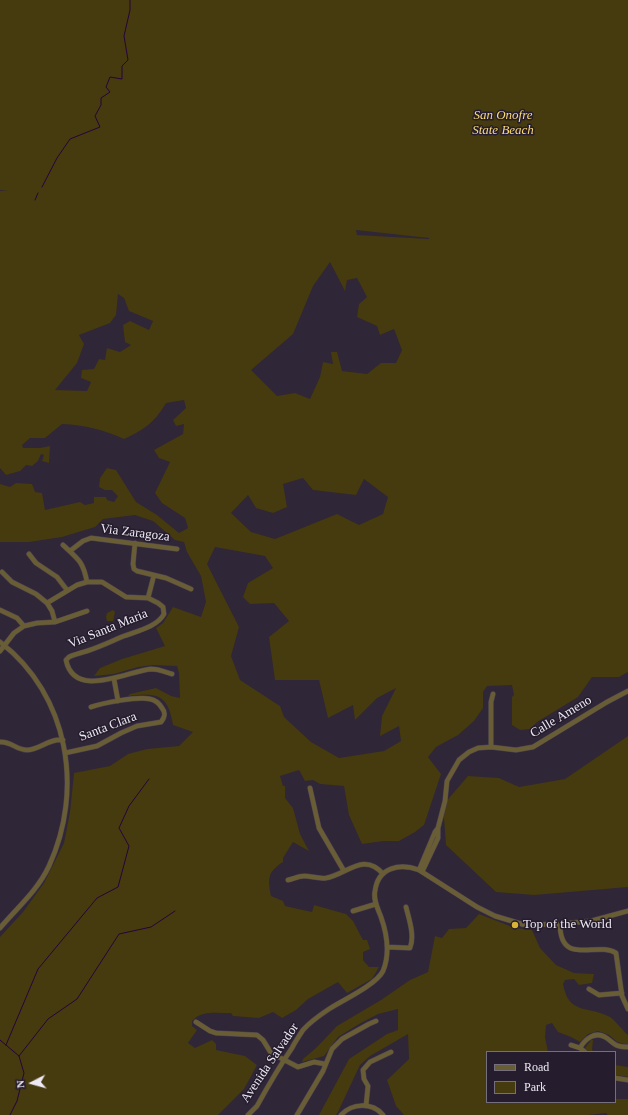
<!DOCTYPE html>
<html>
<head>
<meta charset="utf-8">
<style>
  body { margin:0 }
  #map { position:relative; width:628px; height:1115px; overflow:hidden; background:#2f2637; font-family:Georgia,serif }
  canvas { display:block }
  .legend { position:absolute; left:486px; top:1051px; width:130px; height:52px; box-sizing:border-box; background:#251d2d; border:1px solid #756e7c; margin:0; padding:5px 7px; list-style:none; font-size:12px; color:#ede8f3 }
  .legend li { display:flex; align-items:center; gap:8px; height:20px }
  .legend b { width:20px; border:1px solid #756e7c }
  .north { position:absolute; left:12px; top:1063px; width:40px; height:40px; -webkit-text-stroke:3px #251d2d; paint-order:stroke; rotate:264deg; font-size:11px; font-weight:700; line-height:16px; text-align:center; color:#ede8f3 }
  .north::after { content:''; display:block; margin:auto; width:14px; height:18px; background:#ede8f3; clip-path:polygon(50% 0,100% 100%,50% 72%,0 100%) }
</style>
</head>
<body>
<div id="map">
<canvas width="628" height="1115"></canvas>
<ul class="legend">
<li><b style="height:5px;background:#695d36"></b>Road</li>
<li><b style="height:11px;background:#463a0f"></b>Park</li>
</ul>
<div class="north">N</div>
</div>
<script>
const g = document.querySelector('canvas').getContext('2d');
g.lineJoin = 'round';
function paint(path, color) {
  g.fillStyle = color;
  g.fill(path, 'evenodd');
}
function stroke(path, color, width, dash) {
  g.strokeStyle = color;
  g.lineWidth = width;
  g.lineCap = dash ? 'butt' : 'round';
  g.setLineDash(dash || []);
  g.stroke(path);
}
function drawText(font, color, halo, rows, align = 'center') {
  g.font = font + ' Georgia,serif';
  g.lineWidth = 3;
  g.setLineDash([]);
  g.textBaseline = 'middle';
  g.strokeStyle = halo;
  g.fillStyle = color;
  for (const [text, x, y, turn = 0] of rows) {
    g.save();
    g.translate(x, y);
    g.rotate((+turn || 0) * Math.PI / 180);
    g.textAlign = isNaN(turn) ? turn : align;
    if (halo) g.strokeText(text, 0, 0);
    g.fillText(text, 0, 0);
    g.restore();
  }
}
paint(new Path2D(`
  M0,0H628V672L619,677H592L578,697L537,722L530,729L520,730L512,725V697L514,695L512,685L487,686L483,692V708L474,721L458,735L436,747L428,757L441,774L424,825L415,832L399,841H383L362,844L349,815L344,786L320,784L313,780L305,781L299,770L280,776L283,786H285V798L293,808L300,834L309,851L293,842L283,858V862C267,872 268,879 271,896L283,901L285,906L312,912L314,905L346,914L353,921L363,940H367L370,949L363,952V960L369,967H379L372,979L347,993L338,982L308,999L296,1010L282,1018L273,1012L259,1018L233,1016L231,1013C217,1013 201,1010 192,1021V1026L197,1030L188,1043L195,1048L212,1040L216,1044V1050L245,1056L257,1065L244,1089L218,1115H0V937L23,912L44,883L64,843L70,812L74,773L110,766L128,754L147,749L179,746L193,732L173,725C168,693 156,693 128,696L130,694L156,688L171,696L180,698L179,673L177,666L153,665L138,667L114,674L94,676L100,668L122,659L165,646L156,628L163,623L173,607L201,617L206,602L201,576L187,552L184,542L175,540L153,521L135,515L103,519L95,527L62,537L29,542H0V484L10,487L16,483L32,484L35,492L42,493L45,510L80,502L85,505L94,503V497H106L107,500L114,502L118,496L112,490H105L99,487L100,478L107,468L116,470L136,502L157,515L179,533L188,528L185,518L162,503L155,493L170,462L159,458L154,450L183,434L184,424L176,426L173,420L186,408L184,400L166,403C154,423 145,429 124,439C104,430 85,425 62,424L45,438H30L22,445L23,448H40L50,446L49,463L42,461L44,455L41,454L38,461L32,466L26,465L20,471L6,475L0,468V191H8L0,190ZM356,230L429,238V239L357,235ZM330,262L345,291L347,280L357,278L367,297L359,304L357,317L377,326L380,335L394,329L402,350L396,363H381L367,374L342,371L337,352H331L333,364L323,362L320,377L310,399L295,393L277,396L251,370L293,334L313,286ZM118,294L124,298L129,311L153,321L149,330L130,321L123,325L125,342L131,345L120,352L107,348L105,360L99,359L94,369L82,370L81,378L91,382L87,391L55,390L77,363L84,344L79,335L110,323L116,315ZM303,478L313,490L356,495L364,479L388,497L383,514L359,525L337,514L275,539L251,532L231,513L248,495L256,508L273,513L287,507L283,484ZM215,547L265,556L273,568L248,583L243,597L250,604L274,603L289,621L269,637L275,680H319L328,718L353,705L355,720L377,698L396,688L382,716L380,736L399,726L401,741L384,751L339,758L311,742L284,717L280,706L240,680L231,656L239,627L207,564Z
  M113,610L115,612L113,621H107L106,617L107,613Z
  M628,736V887L534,895L496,892L446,845L443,805L468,776L499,778L519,787L565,779Z
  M479,914L515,928L532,930L540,948L556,965L574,973L594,974L592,983L579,985L574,979L565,980L563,984C569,1016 588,1005 610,1017C614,1019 623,1031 628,1035V1045L617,1042L609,1035L598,1031L588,1034L580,1042L571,1037L558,1032L552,1023L546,1025L545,1037L548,1052H487V1102H615V1099H628V1115H608L606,1113L588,1115H404L396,1106L387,1080L409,1059L408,1034L370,1056L360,1065L338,1112L336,1115H319L349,1059L387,1034L398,1030V1009L378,1014L359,1024L338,1037L324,1056L302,1062L303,1059L316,1048L337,1026L381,1000L410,980L428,972L435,936L442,938L449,929L466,928Z
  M591,1040H593L592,1050L595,1052H589L585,1048Z
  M615,1065L628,1067V1077L615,1075Z`), '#463a0f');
stroke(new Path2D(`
  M42,187L57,158L70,139L100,127L95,116L101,105V98L110,92L106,87L110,77L122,79V66L128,60L124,36L130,10V0
  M35,200L38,193
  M0,1040L19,1056L24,1073L17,1101L10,1115
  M6,1045L38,969L97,898L118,887L129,846L119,828L129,806L149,779
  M19,1056L48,1019L77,999L119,934L151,927L175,911`), '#26033d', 1);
const minor = new Path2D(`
  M135,543L133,564L134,569L137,571L166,578L191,589
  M63,545C78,559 83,561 87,582
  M70,551L83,541L91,538L177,549
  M29,554L36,563L57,577L67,590
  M2,572L12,582L36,594L47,603L52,611L55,622
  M148,598L154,575
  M47,603L77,585L87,582H102L126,597L148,598L158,603L163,607L164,614C157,627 137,631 124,636C112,641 100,647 87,651C81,653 75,654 69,657L66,660C74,700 128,671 151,669C159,669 165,672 172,674
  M0,610L17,618L24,626
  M0,642C69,695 84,790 49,866C38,890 17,908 0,928
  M0,651L14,633L24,626L37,623L55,622L87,611
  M114,679L118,701
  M0,742C11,741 16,750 27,750C39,750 50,738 63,740
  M491,747V702L493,694
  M65,753L97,746L121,733L137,726L161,722C165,717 166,713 162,708C159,703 156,700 150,699C137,696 103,703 91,707
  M310,788L319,828L344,871
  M419,870L435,832L438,828
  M422,872L438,838V828L445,801L447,781L459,760L469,752L478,748L491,747L516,750L533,747L607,702L628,691
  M288,880C293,879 299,876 304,876C311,876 318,879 326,878C346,875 364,851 383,874
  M353,911L376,904
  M560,924C560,967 597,941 616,953L622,996L628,1009
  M387,947L410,948C415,936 409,919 406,907
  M589,989L599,995L622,993
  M196,1022L210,1031L216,1033L257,1035L263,1040L271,1053L298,1067L314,1062L325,1064
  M571,1045L580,1048L585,1052
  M580,1048C585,1039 595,1031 605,1037C609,1039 612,1043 616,1045C620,1047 624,1047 628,1047
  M615,1078L628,1080
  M366,1106L368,1086L364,1079L363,1070L370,1062L391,1052
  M248,1115L257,1106C268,1086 279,1067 292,1048C295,1042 299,1036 303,1030C310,1022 320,1015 329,1009C343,1000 376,985 383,971C390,954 387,934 381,917C378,909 373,900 375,891C378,867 400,863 419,870L477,907L495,916L525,925L560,924L591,921L628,911
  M297,1115L323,1071L332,1049L342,1039L369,1024L376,1021
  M341,1115C352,1103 372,1102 383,1115`);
stroke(minor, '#4a4151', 5.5);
stroke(minor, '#695d36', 4.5);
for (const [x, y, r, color] of [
  [515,925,4,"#d7b434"]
]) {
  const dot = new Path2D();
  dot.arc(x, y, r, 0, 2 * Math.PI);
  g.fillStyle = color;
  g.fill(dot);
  stroke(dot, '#251d2d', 1.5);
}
drawText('italic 13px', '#fadb74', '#251d2d', [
  ["San Onofre",503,116],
  ["State Beach",503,131]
]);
drawText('13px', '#ede8f3', '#251d2d', [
  ["Via Zaragoza",135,533,7],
  ["Via Santa Maria",108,629,-22],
  ["Calle Ameno",561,717,-31],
  ["Santa Clara",108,727,-21],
  ["Avenida Salvador",270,1063,-56]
]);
drawText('13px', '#ede8f3', '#251d2d', [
  ["Top of the World",523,925]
], 'left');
</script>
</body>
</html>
